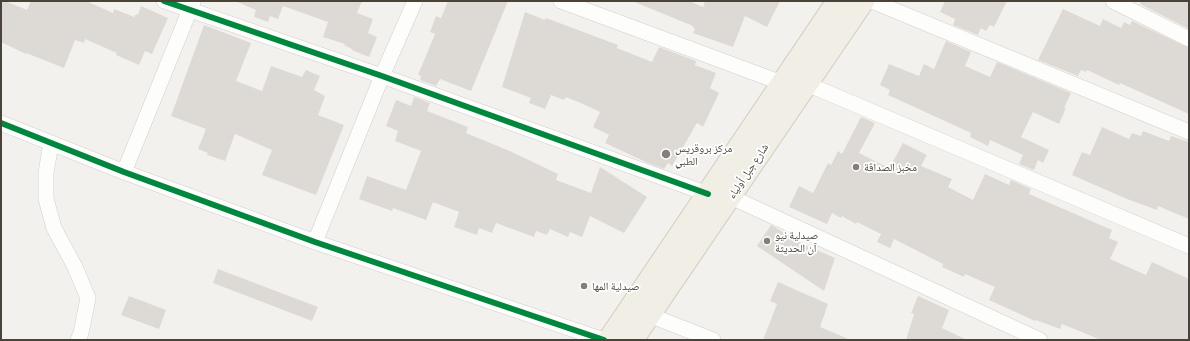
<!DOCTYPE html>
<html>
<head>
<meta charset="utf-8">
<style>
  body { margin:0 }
  #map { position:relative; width:1190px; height:341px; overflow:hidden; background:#f3f1ee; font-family:Barlow,sans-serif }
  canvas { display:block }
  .frame { position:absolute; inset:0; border:2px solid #49433a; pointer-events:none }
</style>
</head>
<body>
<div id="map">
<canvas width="1190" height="341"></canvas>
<div class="frame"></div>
</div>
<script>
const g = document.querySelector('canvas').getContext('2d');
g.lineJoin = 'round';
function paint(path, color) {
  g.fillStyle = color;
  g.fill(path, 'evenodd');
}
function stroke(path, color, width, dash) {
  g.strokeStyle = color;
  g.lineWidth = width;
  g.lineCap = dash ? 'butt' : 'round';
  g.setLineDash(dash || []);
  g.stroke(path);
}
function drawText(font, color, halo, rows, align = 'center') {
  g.font = font + ' Barlow,"Noto Naskh Arabic",sans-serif';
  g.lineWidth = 3.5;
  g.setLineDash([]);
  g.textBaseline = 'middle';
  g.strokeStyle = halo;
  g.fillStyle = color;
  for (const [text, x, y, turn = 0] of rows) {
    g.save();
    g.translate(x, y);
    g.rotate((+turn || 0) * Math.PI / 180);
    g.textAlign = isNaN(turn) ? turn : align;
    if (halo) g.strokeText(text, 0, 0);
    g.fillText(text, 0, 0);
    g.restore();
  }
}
paint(new Path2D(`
  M1,1H5L27,10L31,1H86L113,13L114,9L134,17L136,14L138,15L141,6L168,18L152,54L145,51L139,65L116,55L117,53L85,39L84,43L75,40L64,68L26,53V54L1,42Z
  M235,1H362L357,13L373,19L368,33L377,37L369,57L352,50V49L344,45L345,44L323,37L328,22L283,6L278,19L270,16L268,22L254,17L256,10Z
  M448,1H508L471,91L440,79L436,86L420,80L421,76L418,75L435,34L430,32L436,16L441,18Z
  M632,1H689L703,7L705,1H780L767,27L745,16L733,47L693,33L695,29L693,27V26Z
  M945,1H1007L994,27L990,25L986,31L981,28L978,35L953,25L955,19L940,12Z
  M1141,1H1189V29L1140,4Z
  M1063,9L1100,26L1103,19L1121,28L1124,22L1130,25L1132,21L1189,48V114L1120,83L1119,85L1087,70L1086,72L1081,70L1078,76L1038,60Z
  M525,12L545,20L546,18L618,45L617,48L652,62L659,47L696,61L695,65L716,73L710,88L719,93L703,127L697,123L672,166L668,163L664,169L648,163L605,143L609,135L593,127L600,112L583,104L566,97L564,100L551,95L545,109L529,103L531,98L502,87Z
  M204,25L251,43L236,81L262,91L271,66L302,77L306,70L320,76L314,90L325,96L318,115L344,125L316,195L262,175L272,150L235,134L225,161L207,155L208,153L198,149L206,129L171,116Z
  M946,41L971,52L965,66L990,77L997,62L1071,93L1064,108H1066L1059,124L1033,112L1021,137L1049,150L1043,163L1038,160L1034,170L1019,164L1023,155L990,140L988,146L970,137L971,133L888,95L890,90L880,85L889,64L919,76L924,64L934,69Z
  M414,97L430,103L427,111L468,127L466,133L512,152L558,174L556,180L591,193L600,167L647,197L624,233L590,216L582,237L570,232L568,237L550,229L547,235L536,231L534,237L496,223L492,233L479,228L477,235L454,227L459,212L433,202L426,220L393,208L392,211L359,199L367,176L406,190L421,151L395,141L398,131L386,126L396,100L411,106Z
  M861,117L875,123L859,153L887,167V166L890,167L903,143L927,155L921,166L952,179L948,187L973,200L985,174L1009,185L1011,180L1031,189L1029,194L1112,230L1109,238L1118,242L1110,259L1146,275L1152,262L1189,279V340H1101L1062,324L1060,329L1036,320L1035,321L989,300L995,287L965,274L964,277L942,267L943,264L894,239L890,248L877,242L881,234L857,222L856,224L842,216L841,218L832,213L827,224L789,207L799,186L813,193L828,163L831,165L838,151L842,154Z
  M1102,127L1129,139L1132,133L1141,136L1143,131L1169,141L1171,136L1189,142V219L1158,206L1157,210L1127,199L1072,175L1082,152L1090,155Z
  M771,225L805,245L835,258L824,291L757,246Z
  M218,269L318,307L312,321L213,283Z
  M778,282L828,304L820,327L851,340H763L777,304L770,301Z
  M129,296L166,310L159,329L121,315Z
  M918,296L949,310L942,328L967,340H906L914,314L911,313Z`), '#dddad6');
const minor = new Path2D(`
  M164,1L382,76L708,194
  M561,1L782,83
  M872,1L1189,132
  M1113,1L1189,39
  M807,84L1189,246
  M1,123L124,172L315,242L604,340
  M51,143L46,173V199L54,228L75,267L88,298L81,333L78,340
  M124,172L193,2
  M731,197L1040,340
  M315,242L382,76L415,1
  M649,315L713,340`);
const primary = new Path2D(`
  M609,340L838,1
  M632,340L863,1`);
stroke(minor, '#d1cfcc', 16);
stroke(primary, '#d4ccbd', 24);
stroke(minor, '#fdfdfc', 15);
stroke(primary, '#f1eee6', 22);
stroke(new Path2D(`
  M164,1L382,76L708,194
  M1,123L124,172L315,242L604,340`), '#00873e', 6);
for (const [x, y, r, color] of [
  [666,154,5,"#848079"],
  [856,167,4,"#848079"],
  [767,241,4,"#848079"],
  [584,286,4,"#848079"]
]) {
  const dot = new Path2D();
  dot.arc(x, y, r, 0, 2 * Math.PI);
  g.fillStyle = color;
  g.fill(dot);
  stroke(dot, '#fff', 1.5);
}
drawText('11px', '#49433a', '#fff', [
  ["مركز بروقريس",675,148],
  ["الطبي",675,161],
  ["مخبز الصداقة",864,167],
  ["صيدلية نيو",775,235],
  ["آن الحديثة",775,248],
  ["صيدلية المها",592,286]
], 'left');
drawText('11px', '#49433a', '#fff', [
  ["شارع جبل أولياء",748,171,-56]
]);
</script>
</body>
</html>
